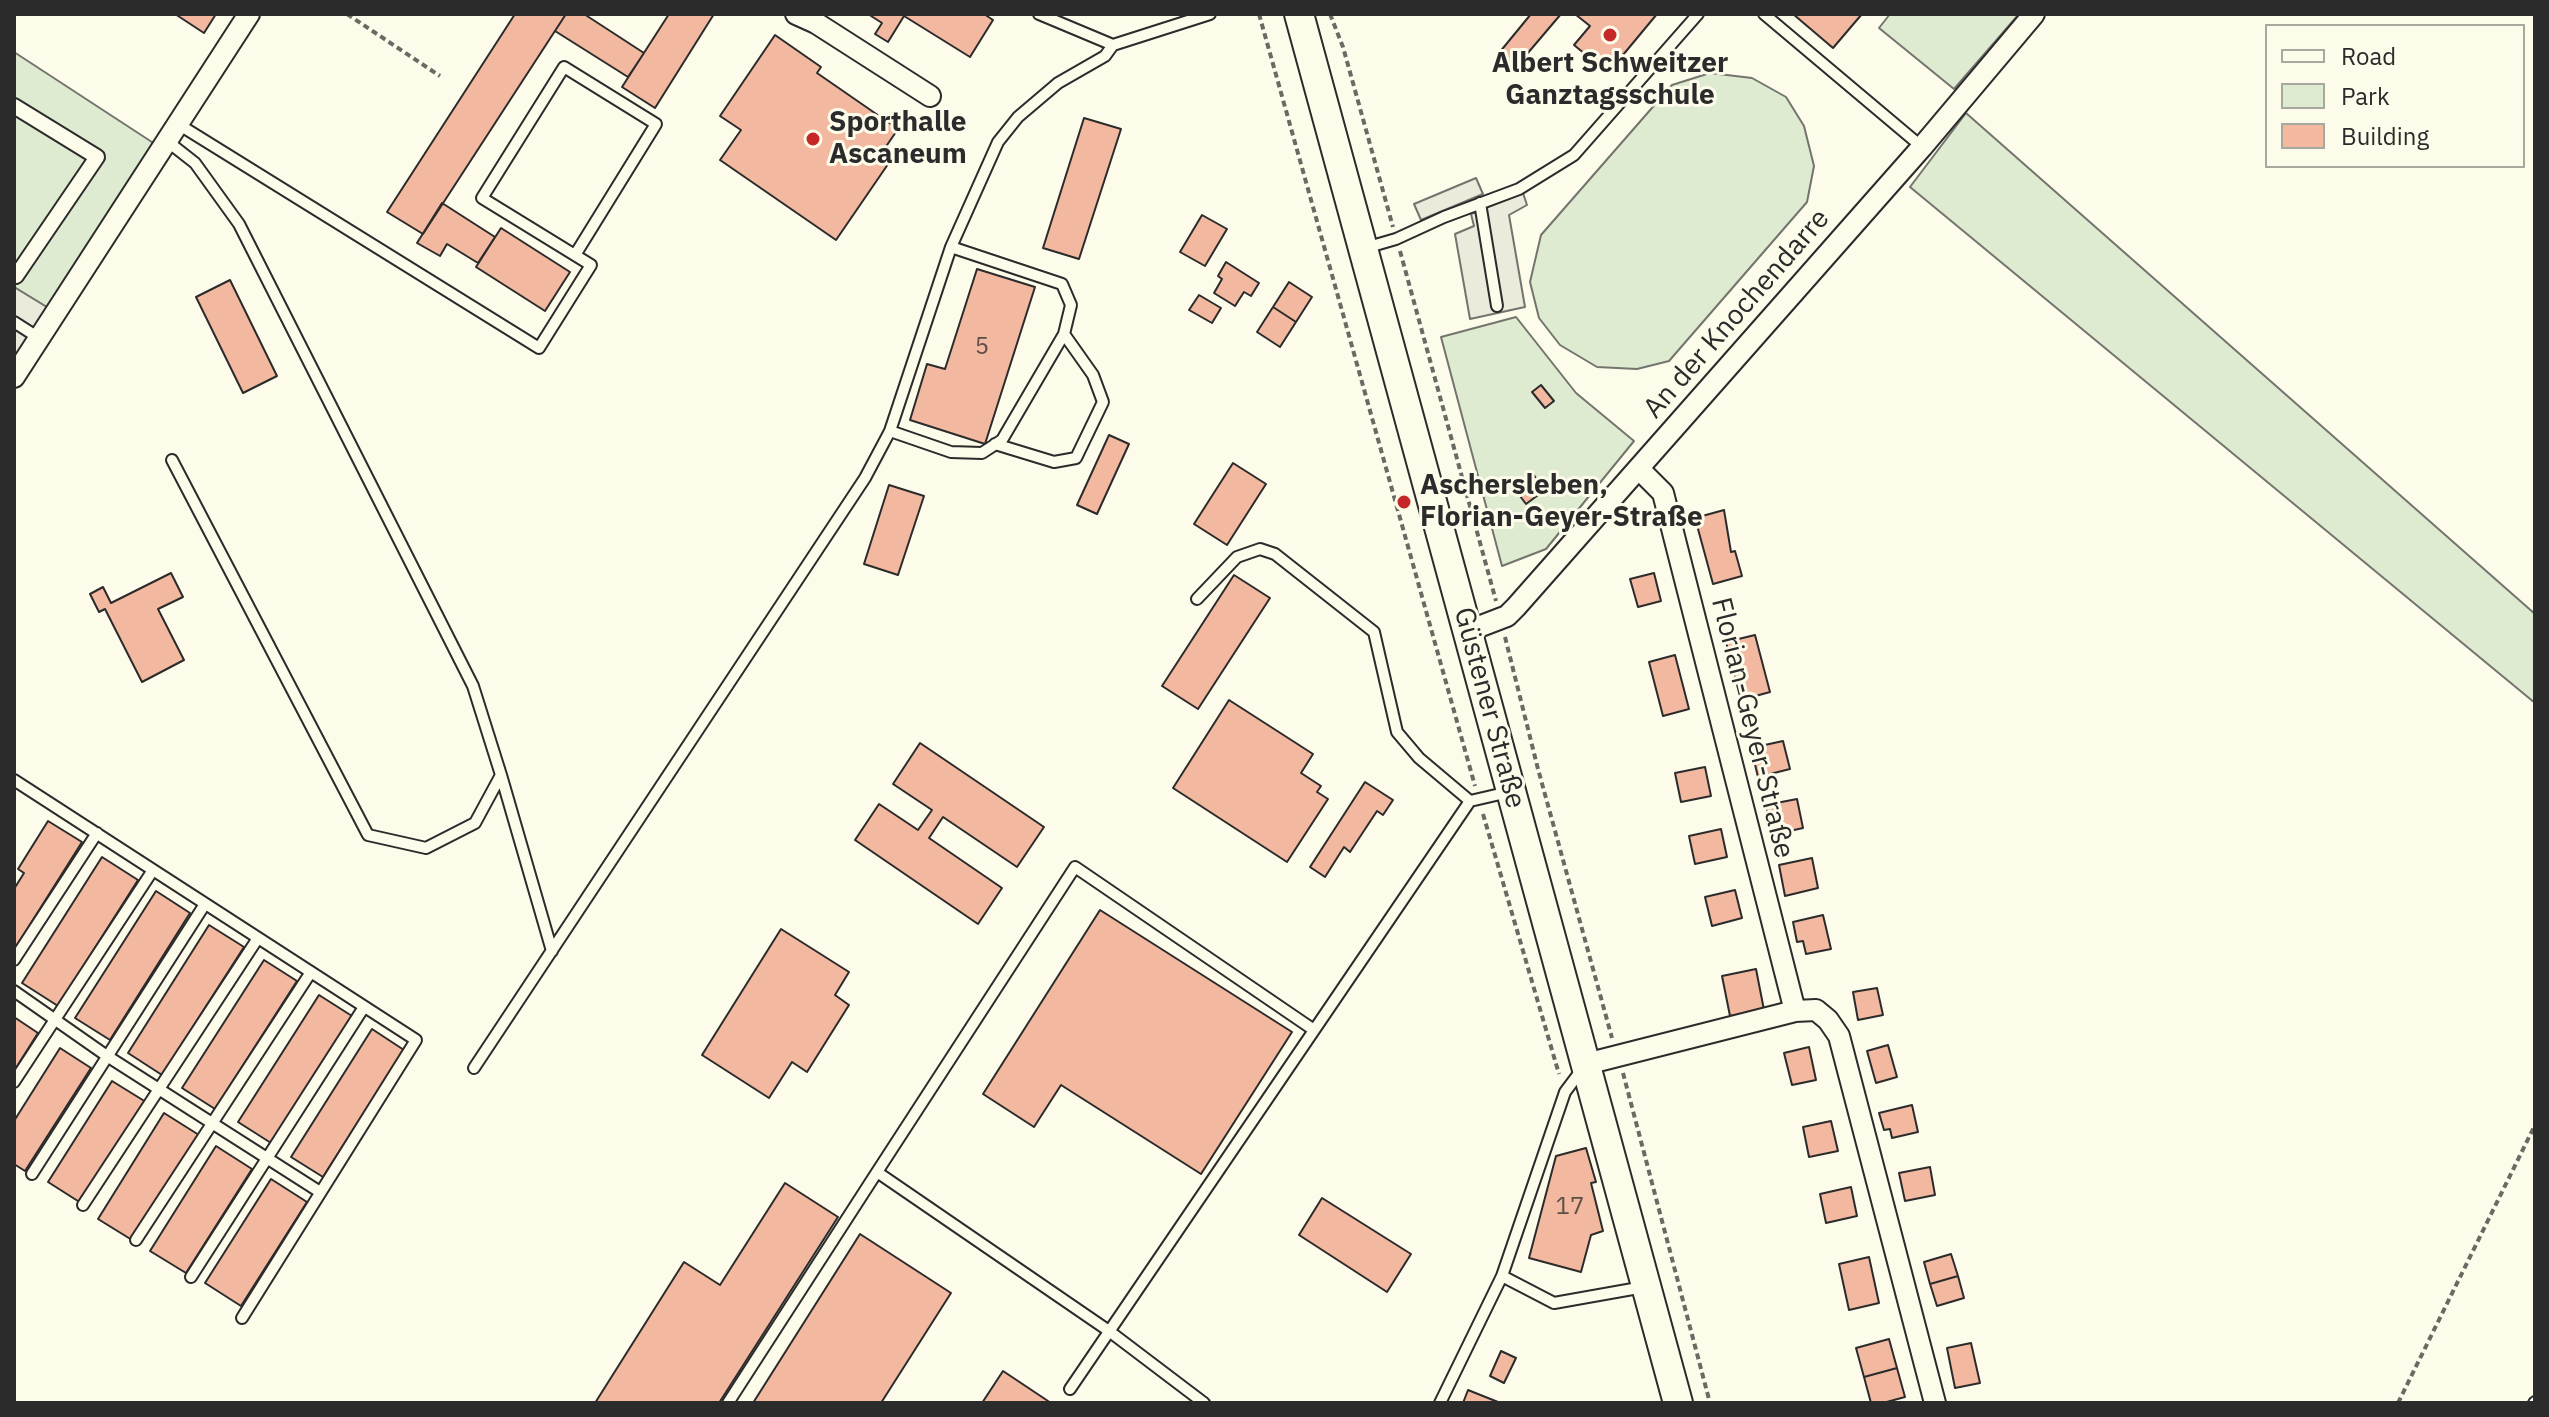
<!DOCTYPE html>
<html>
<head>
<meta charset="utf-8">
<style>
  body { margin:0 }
  #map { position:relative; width:2549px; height:1417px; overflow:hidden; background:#fdfbea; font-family:"IBM Plex Sans",sans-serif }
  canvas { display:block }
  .frame { position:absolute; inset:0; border:16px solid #2b2b2b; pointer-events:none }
  .legend { position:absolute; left:2265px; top:24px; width:260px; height:144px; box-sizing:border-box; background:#fdfbea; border:2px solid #a9a89e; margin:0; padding:10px 14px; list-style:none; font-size:24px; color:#2b2b2b }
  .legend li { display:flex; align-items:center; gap:16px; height:40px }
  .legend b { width:40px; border:2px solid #a9a89e }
</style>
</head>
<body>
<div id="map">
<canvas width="2549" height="1417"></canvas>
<div class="frame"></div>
<ul class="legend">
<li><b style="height:10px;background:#fdfbea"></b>Road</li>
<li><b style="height:22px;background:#deebd1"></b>Park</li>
<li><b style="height:22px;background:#f2b8a0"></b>Building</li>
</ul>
</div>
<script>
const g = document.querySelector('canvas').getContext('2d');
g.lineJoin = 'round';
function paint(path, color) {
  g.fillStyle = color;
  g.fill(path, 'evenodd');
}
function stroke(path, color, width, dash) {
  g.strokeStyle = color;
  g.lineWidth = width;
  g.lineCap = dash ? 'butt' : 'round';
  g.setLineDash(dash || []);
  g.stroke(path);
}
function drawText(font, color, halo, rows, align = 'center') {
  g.font = font + ' "IBM Plex Sans",sans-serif';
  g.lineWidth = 6;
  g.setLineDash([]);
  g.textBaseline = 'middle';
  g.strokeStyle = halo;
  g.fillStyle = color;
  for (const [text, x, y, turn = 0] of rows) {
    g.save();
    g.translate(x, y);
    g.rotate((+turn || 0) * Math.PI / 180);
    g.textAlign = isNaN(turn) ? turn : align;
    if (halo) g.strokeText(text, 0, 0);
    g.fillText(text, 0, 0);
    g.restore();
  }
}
const green = new Path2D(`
  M1890,14H2019L1954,89L1879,28Z
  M14,52L158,146L50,309L14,287Z
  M1710,73L1752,78L1786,97L1804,126L1814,166L1807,202L1669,361L1637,369L1597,367L1560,345L1539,318L1530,282L1541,235L1672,85Z
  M1966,113L2535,614V703L1910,187Z
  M1516,317L1576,393L1634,441L1546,549L1502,566L1441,337Z`);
paint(green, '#deebd1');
stroke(green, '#74746e', 2);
const parking = new Path2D(`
  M1476,178L1483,194L1421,220L1414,204Z
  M1523,193L1527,205L1509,215L1525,307L1470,319L1455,234L1474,226L1471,214Z
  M14,287L50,309L14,359Z`);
paint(parking, '#eceadb');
stroke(parking, '#74746e', 2);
const building = new Path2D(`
  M175,14H216L204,33Z
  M515,14H566L423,234L387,212Z
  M566,14H584L644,53L628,77L555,31Z
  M669,14H714L655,108L622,87Z
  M868,14H984L993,20L970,57L904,16L888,42L875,34L882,23Z
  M1531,14H1561L1516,67L1499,53Z
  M1575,14H1657L1608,73L1574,45L1590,26Z
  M1793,14H1862L1833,48Z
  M775,35L821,67L817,73L898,129L885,148L895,154L836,240L720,160L741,130L720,116Z
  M1084,118L1121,129L1079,259L1043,248Z
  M442,203L495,237L478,263L447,244L440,256L417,243Z
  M1202,215L1227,229L1205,266L1180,252Z
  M501,228L570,272L545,311L476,267Z
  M1226,262L1259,283L1251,296L1244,292L1235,306L1214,293L1222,279L1218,276Z
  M977,269L1035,287L985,444L910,420L927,364L945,369Z
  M230,280L277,376L243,393L196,297Z
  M1289,282L1312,297L1296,322L1273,307Z
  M1199,295L1221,308L1212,323L1189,310Z
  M1273,307L1296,322L1280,347L1257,332Z
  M1541,385L1554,401L1545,408L1532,392Z
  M1109,435L1129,444L1097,514L1077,505Z
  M1233,463L1266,484L1227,545L1194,524Z
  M1533,474L1545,490L1526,504L1514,488Z
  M889,485L924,496L898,575L864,564Z
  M1724,510L1731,552L1735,551L1742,576L1713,584L1695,518Z
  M171,573L183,597L158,609L184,660L142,682L105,609L99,612L90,594L103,587L111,603Z
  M1654,573L1661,601L1638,607L1630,579Z
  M1234,575L1270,598L1198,709L1162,686Z
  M1755,635L1770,692L1741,700L1726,642Z
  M1675,655L1689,709L1663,716L1649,662Z
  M1229,700L1313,754L1301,773L1321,786L1317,792L1328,799L1287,862L1173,788Z
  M1783,741L1790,769L1758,777L1751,748Z
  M920,743L1044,827L1017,867L943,817L929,838L1002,888L978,924L855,840L879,804L918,830L932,810L893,784Z
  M1705,767L1711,796L1681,802L1675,773Z
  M1365,782L1393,800L1383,815L1377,811L1350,852L1344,847L1325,877L1310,867Z
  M1797,799L1803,828L1772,835L1766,805Z
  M48,821L82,842L14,950V889L24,873L18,869Z
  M1721,829L1727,857L1695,864L1689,836Z
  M102,857L138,880L58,1006L22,983Z
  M1812,858L1818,888L1785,896L1779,865Z
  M1735,890L1742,918L1712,926L1705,897Z
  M156,891L190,913L110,1040L75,1018Z
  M1100,910L1292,1032L1201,1174L1061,1085L1034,1127L983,1094Z
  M1823,915L1831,949L1806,954L1803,941L1797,942L1793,922Z
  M209,925L244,947L162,1075L128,1053Z
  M781,929L849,972L835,995L849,1005L807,1072L792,1062L769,1098L702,1055Z
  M264,960L297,981L215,1109L182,1088Z
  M1756,969L1764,1010L1730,1016L1722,976Z
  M1877,988L1883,1015L1858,1020L1853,992Z
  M319,995L352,1016L271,1143L238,1122Z
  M14,1017L38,1033L14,1071Z
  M372,1029L404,1050L323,1177L291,1157Z
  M1888,1045L1897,1077L1876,1083L1867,1051Z
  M1809,1047L1816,1080L1792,1085L1784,1053Z
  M60,1048L91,1068L25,1171L14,1164V1121Z
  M112,1081L146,1102L81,1203L48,1182Z
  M1912,1105L1918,1132L1892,1138L1890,1129L1884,1130L1879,1113Z
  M164,1113L199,1135L132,1240L98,1219Z
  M1831,1121L1838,1151L1809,1157L1803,1127Z
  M216,1146L252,1169L186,1273L150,1251Z
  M1586,1148L1596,1182L1591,1183L1603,1231L1591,1235L1581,1272L1529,1258L1556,1156Z
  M1930,1167L1935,1195L1905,1201L1899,1173Z
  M271,1179L307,1202L241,1306L205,1283Z
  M785,1183L838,1217L719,1403H595L684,1262L720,1285Z
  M1851,1187L1857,1216L1826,1223L1820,1194Z
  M1322,1198L1411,1254L1387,1292L1299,1235Z
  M860,1234L951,1293L881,1403H753Z
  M1951,1254L1958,1276L1930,1284L1924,1262Z
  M1869,1257L1879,1303L1849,1310L1839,1264Z
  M1958,1276L1964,1298L1937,1306L1930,1284Z
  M1889,1339L1897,1368L1864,1377L1856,1348Z
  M1971,1343L1980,1383L1955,1388L1947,1348Z
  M1501,1351L1516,1358L1504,1383L1490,1376Z
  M1897,1368L1905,1397L1883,1403H1871L1864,1377Z
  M1003,1371L1051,1403H982Z
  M1468,1390L1498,1402L1497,1403H1463Z`);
paint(building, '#f2b8a0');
stroke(building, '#2b2b2b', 2);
const service = new Path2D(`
  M1039,14L1113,45L1210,14
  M1764,14L1922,147
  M178,124L539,348L591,265L482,198L564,67L656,124L575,255
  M167,141L195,163L239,224L473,686L501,775L475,823L426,848L368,835L172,460
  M1480,203L1497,306
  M1365,248L1396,239L1444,217L1519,189L1574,155L1698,14
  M14,322L39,338
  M890,431L951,452L982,453L1002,440L1064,334L1071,305L1062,284L951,247
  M995,444L1054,462L1076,458L1103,402L1093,375L1064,334
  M1197,599L1237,557L1260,549L1275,554L1374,632L1397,732L1419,758L1470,801
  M501,775L552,951
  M14,780L416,1040L242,1318
  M14,960L97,833
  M14,991L107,1056L320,1192
  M474,1068L865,478L890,431L951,247L998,142L1018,117L1058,83L1105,56L1113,45
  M14,1082L153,870
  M32,1174L205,904
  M83,1205L258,938
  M136,1240L311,972
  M1502,1276L1554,1303L1644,1287
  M191,1277L364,1007
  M1070,1389L1470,801L1509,792
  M728,1403L877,1172
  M1204,1403L1109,1331L877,1172L1075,867L1314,1030
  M1440,1403L1502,1276L1565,1092L1583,1068
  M2534,1403L2535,1402`);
const pedestrian = new Path2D(`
  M14,106L97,157L16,276L14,275`);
const minor = new Path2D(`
  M796,14L816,23L930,96
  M14,377L249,14
  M1639,469L1663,493L1795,1011L1816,1010L1828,1020L1839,1036L1935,1403
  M1468,631L1507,616L1516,607L1922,147L2034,14
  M1586,1064L1795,1011`);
const secondary = new Path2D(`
  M1299,14L1678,1403`);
stroke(service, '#2b2b2b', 14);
stroke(pedestrian, '#2b2b2b', 18);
stroke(minor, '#2b2b2b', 24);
stroke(secondary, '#2b2b2b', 32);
stroke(new Path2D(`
  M347,14L440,76
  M1259,14L1475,786
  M1330,14L1343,47L1393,227
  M1400,251L1496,601
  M1505,637L1538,769L1612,1038
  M1483,814L1559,1074
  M1623,1073L1710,1403
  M2398,1403L2535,1125`), '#6a6964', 4, [6, 4]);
stroke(service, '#fdfbea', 10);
stroke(pedestrian, '#fdfbea', 14);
stroke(minor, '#fdfbea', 20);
stroke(secondary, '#fdfbea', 28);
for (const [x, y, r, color] of [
  [1610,35,8,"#c62828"],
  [813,139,8,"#c62828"],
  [1404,502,8,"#c62828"]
]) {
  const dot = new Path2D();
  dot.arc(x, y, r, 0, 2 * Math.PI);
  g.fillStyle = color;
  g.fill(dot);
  stroke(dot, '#fdfbea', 3);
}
drawText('24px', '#5d4e48', null, [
  ["5",982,347],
  ["17",1570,1207]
]);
drawText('bold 28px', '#2b2b2b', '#fdfbea', [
  ["Albert Schweitzer",1610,64,"center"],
  ["Ganztagsschule",1610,96,"center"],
  ["Sporthalle",829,123],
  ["Ascaneum",829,155],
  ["Aschersleben,",1420,486],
  ["Florian-Geyer-Straße",1420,518]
], 'left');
drawText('28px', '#2b2b2b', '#fdfbea', [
  ["An der Knochendarre",1737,314,-49],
  ["Güstener Straße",1489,708,75],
  ["Florian-Geyer-Straße",1752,728,76]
]);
</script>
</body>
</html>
